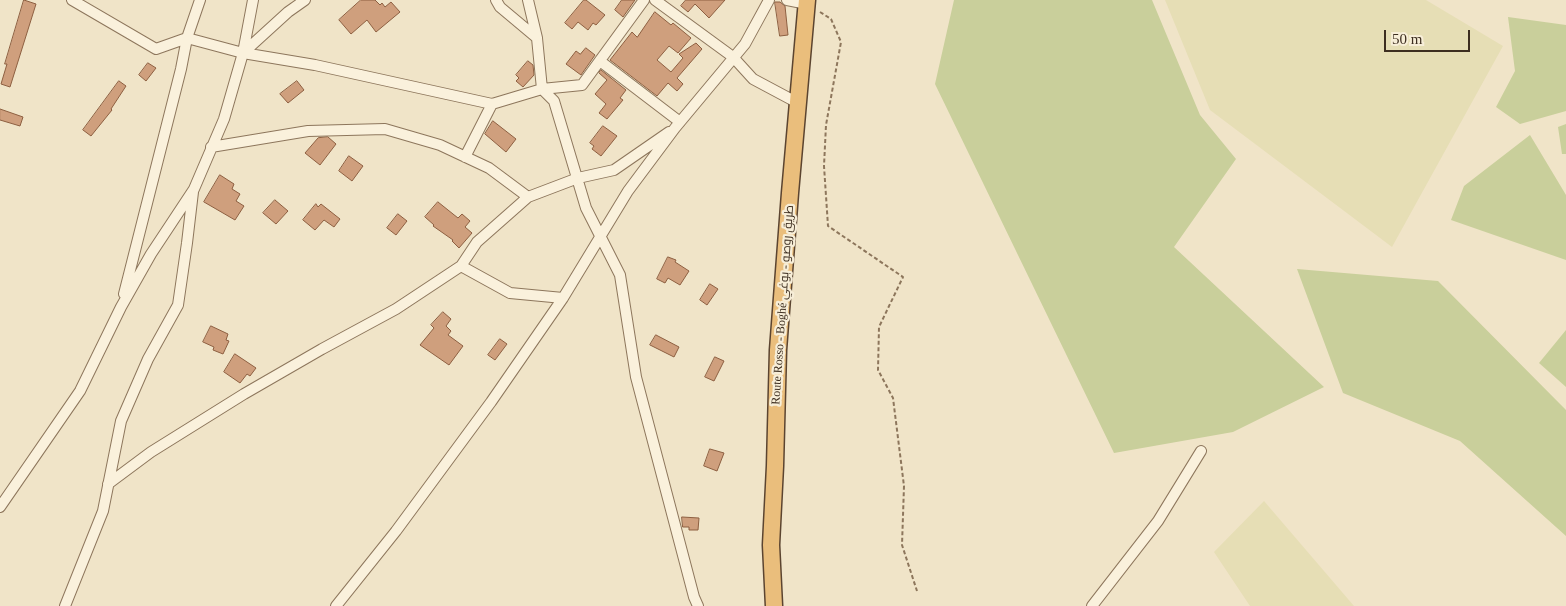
<!DOCTYPE html>
<html>
<head>
<meta charset="utf-8">
<style>
  body { margin:0 }
  #map { position:relative; width:1566px; height:606px; overflow:hidden; background:#f0e4c8; font-family:"Times New Roman",serif }
  canvas { display:block }
  .scale { position:absolute; left:1384px; top:30px; width:86px; height:22px; box-sizing:border-box; border:2px solid #3d2e20; border-top:0; padding-left:6px; font-size:15px; line-height:18px; white-space:nowrap; color:#3d2e20; -webkit-text-stroke:4px #f7eed8; paint-order:stroke }
</style>
</head>
<body>
<div id="map">
<canvas width="1566" height="606"></canvas>
<div class="scale">50 m</div>
</div>
<script>
const g = document.querySelector('canvas').getContext('2d');
g.lineJoin = 'round';
function paint(path, color) {
  g.fillStyle = color;
  g.fill(path, 'evenodd');
}
function stroke(path, color, width, dash) {
  g.strokeStyle = color;
  g.lineWidth = width;
  g.lineCap = dash ? 'butt' : 'round';
  g.setLineDash(dash || []);
  g.stroke(path);
}
function drawText(font, color, halo, rows, align = 'center') {
  g.font = font + ' "Times New Roman",Cairo,serif';
  g.lineWidth = 4.5;
  g.setLineDash([]);
  g.textBaseline = 'middle';
  g.strokeStyle = halo;
  g.fillStyle = color;
  for (const [text, x, y, turn = 0] of rows) {
    g.save();
    g.translate(x, y);
    g.rotate((+turn || 0) * Math.PI / 180);
    g.textAlign = isNaN(turn) ? turn : align;
    if (halo) g.strokeText(text, 0, 0);
    g.fillText(text, 0, 0);
    g.restore();
  }
}
paint(new Path2D(`
  M1165,0H1426L1503,46L1392,247L1210,110Z
  M1264,501L1354,606H1250L1214,552Z`), '#e6deb5');
paint(new Path2D(`
  M954,0H1152L1200,115L1236,159L1174,247L1324,387L1233,432L1114,453L935,84Z
  M1508,17L1566,25V111L1520,124L1496,107L1515,71Z
  M1566,124V154H1562L1558,127Z
  M1530,135L1566,195V260L1451,220L1464,186Z
  M1297,269L1438,281L1566,410V536L1460,441L1343,393Z
  M1566,330V387L1539,363Z`), '#c9cf9b');
const building = new Path2D(`
  M24,0L36,4L10,87L1,84L7,64H5Z
  M361,0H375L380,5L382,3L385,7L391,2L400,12L376,32L367,20L351,34L339,20Z
  M584,0H586L605,15L596,25L593,23L588,30L578,22L572,29L565,23Z
  M622,0H635L623,17L615,10Z
  M686,0H725L709,18L695,4L688,12L681,6Z
  M775,2H780L785,6L788,35L780,36Z
  M655,12L671,25L673,23L691,38L678,53L669,46L657,60L671,72L683,58L679,54L696,43L702,49L677,78L683,84L677,91L668,83L657,96L610,60L632,32L637,37Z
  M586,48L595,55L581,75L566,64L576,51L580,54Z
  M528,61L533,65L534,75L523,87L516,81L519,78L516,75Z
  M148,63L156,68L146,81L139,75Z
  M601,70L626,90L620,98L623,100L607,119L599,113L606,104L595,94L607,80L599,73Z
  M119,81L126,86L111,109L112,110L91,136L83,130Z
  M297,81L304,90L288,103L280,94Z
  M0,109L23,117L20,126L0,120Z
  M493,121L516,139L506,152L485,134Z
  M603,126L617,136L601,156L592,149L594,146L590,143Z
  M328,137L336,144L320,165L305,153L318,138Z
  M349,156L363,166L352,181L339,171Z
  M220,175L234,184L232,189L240,194L236,201L244,206L235,220L204,202Z
  M275,200L288,211L276,224L263,213Z
  M438,202L458,218L462,214L470,221L465,227L472,233L459,248L452,241L453,240L433,226L434,225L425,217Z
  M316,204L318,207L321,204L340,219L334,227L324,220L315,230L303,220Z
  M398,214L407,221L396,235L387,228Z
  M668,257L676,260L675,262L689,271L680,285L668,278L665,283L657,279Z
  M710,284L718,289L707,305L700,300Z
  M443,312L451,319L446,326L451,331L448,335L463,346L449,365L420,345L434,328L431,325Z
  M211,326L228,334L226,340L229,341L223,354L213,350L214,347L203,342Z
  M656,335L679,347L674,357L650,345Z
  M500,339L507,344L495,360L488,355Z
  M235,354L256,368L250,376L247,374L240,383L224,372Z
  M715,357L724,361L714,381L705,377Z
  M710,449L724,453L717,471L704,466Z
  M682,517L699,518L698,530H689V527H683Z`);
paint(building, '#cf9f7d');
stroke(building, '#8d5f41', 1);
const minor = new Path2D(`
  M72,0L156,49L187,38L243,53L315,65L492,104L542,89L582,85L644,0
  M496,0L500,7L537,38L542,89L554,101L586,208L620,275L636,377L694,597L698,606
  M528,0L537,38
  M655,0L733,57L753,79L798,103
  M787,0L807,4
  M243,53L288,12L305,0
  M600,61L680,122
  M211,147L308,131L385,129L440,145L489,168L528,197
  M465,157L492,104
  M461,266L510,293L563,298
  M124,294L181,69L187,38L200,0
  M108,484L151,452L244,394L322,349L396,309L461,266L477,242L528,197L578,178L614,170L669,132
  M0,507L80,391L121,307L151,254L194,189L224,119L243,53L253,0
  M65,606L103,511L121,421L148,359L178,305L187,243L193,192
  M336,606L396,531L491,402L563,298L628,191L675,128L745,44L769,0
  M1092,606L1158,521L1201,451`);
const trunk = new Path2D(`
  M774,606L771,545L775,466L778,350L790,193L807,0`);
stroke(minor, '#8d765c', 12);
stroke(trunk, '#5b4430', 19);
stroke(new Path2D(`
  M820,12L831,19L841,42L826,125L824,166L828,226L903,277L879,327L878,370L893,398L904,486L902,545L917,591`), '#8d765c', 2, [4, 2.5]);
stroke(minor, '#faf1dc', 10);
stroke(trunk, '#eabe7c', 16);
drawText('12px', '#3d2e20', '#f7eed8', [
  ["Route Rosso - Boghé طريق روصو - بوغي",783,305,-86]
]);
</script>
</body>
</html>
